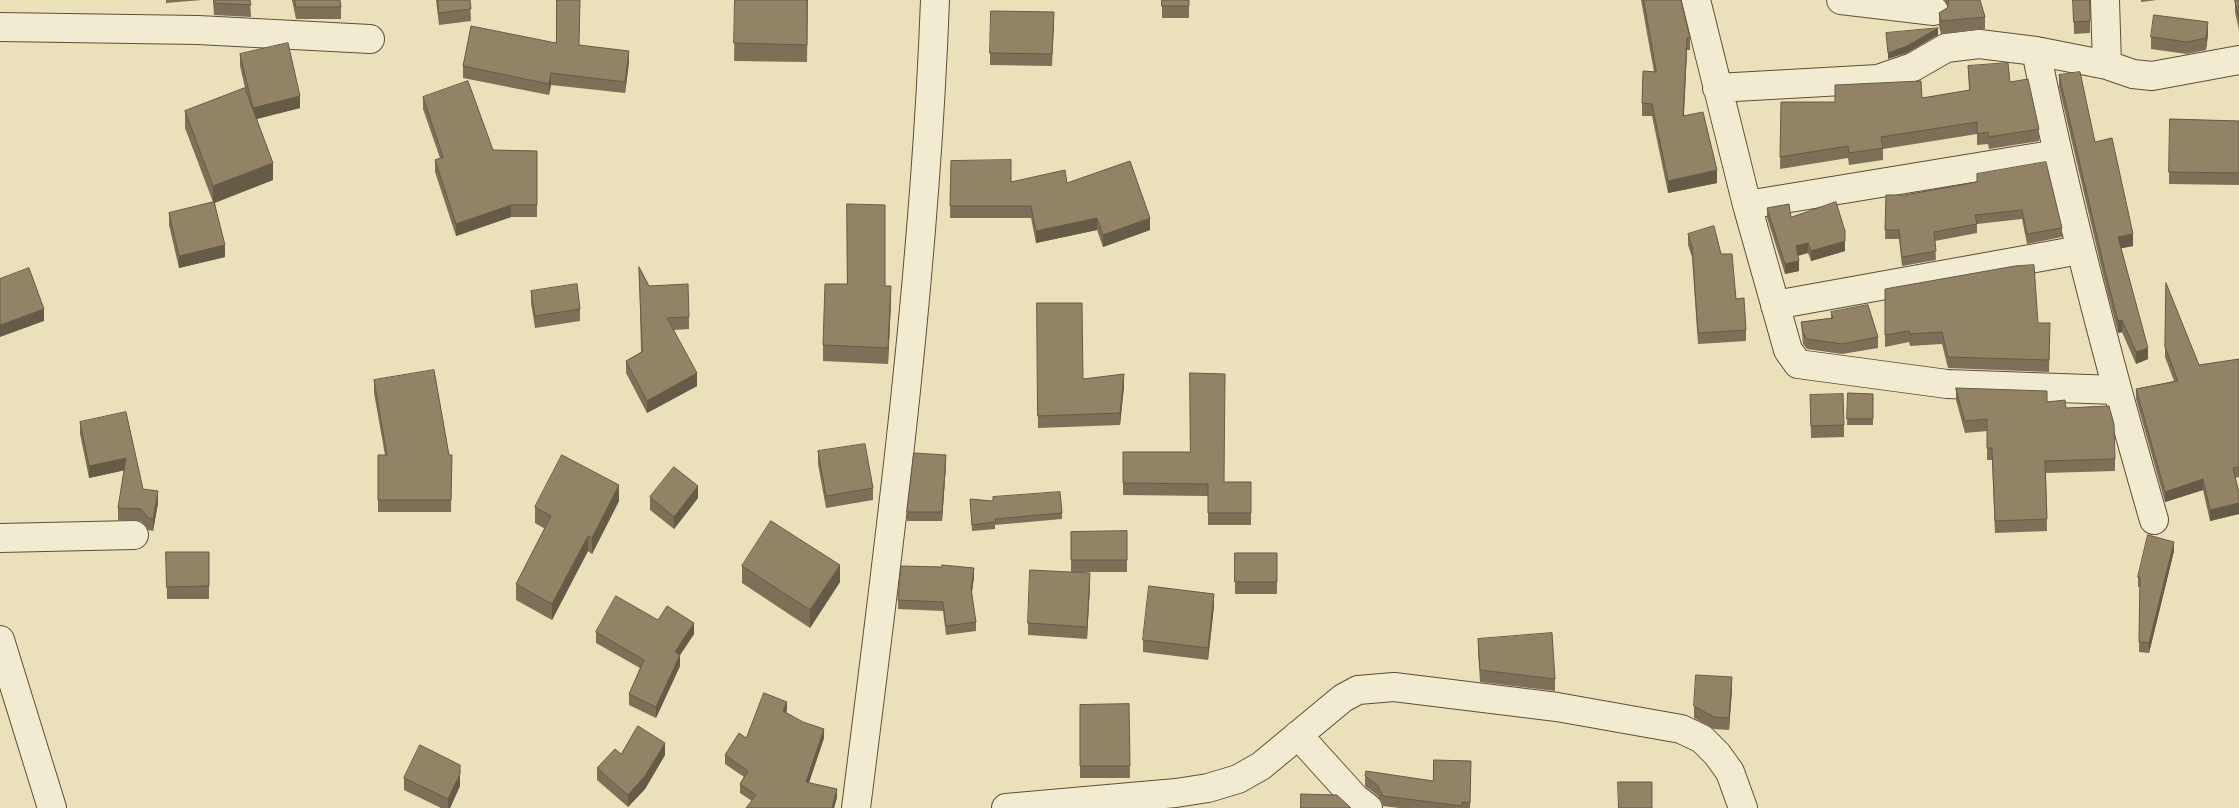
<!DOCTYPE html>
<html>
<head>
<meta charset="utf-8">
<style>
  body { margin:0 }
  canvas { display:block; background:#eae0ba }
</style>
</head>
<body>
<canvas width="2239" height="808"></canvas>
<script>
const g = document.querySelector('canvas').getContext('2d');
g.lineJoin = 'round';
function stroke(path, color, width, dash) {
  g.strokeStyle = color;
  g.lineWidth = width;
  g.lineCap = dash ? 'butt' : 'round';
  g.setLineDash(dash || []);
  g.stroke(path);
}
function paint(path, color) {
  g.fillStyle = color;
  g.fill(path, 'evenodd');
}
const minor = new Path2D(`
  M1696,0L1747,205L1788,350L1798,364L1947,384L2116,390
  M1841,0L1934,11
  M2105,0L2107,65
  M0,27L198,30L370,39
  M2036,51C2068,209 2109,365 2154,520
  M1717,88L1878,79L1913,67L1946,48L1979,44L2036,51L2107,65L2133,74L2152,76L2239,60
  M1747,205L2057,154
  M1775,305L2080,250
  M0,538L134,535
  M0,640L52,808
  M1298,735L1355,798L1368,808
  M856,808C890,540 925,270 935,0
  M1006,808L1176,793L1208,788L1238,779L1261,766L1343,698L1358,690L1394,687L1557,707L1681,729L1702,739L1717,754L1730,772L1743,808`);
stroke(minor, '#614d37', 30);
stroke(minor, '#f1ebd2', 28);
paint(new Path2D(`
  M166,0H202L166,3Z
  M213,0H250L251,17L214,15Z
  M292,0H340L341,7V19H296Z
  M436,0H470L471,21L439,25Z
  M735,0H808L807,62L734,61Z
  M1162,0H1189V18H1162Z
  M1641,0H1681L1690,38V50H1687L1684,116L1717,183L1668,193L1652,116H1642V103L1654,72Z
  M1944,0H1980L1985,17V29L1941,34L1939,26V13L1947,8L1948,5Z
  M2073,0H2090V33L2074,34Z
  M2141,0H2157L2141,2Z
  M2235,0H2239V30L2235,12Z
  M1054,24L1052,66L990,65V53Z
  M2208,34L2206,50L2187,54L2151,49V37Z
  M556,43L579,45L629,62L625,93L551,85L549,95L463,78V66Z
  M240,54L300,108L257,119L273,180L215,203L225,257L179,268L169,225V213L213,202L185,128V111L245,88L240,66Z
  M1968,66L2010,82L2039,129V141L1989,149L1988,144L1977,145V134L1883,149V160L1849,165L1848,158L1780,169L1781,102H1835V85L1922,98L1969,90Z
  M2059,75L2095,142L2133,246L2121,248L2148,359L2136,364L2122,332L2118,333L2105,283L2059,87Z
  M423,97L493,150L537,151V217H511L456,236L435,172V160L440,158L423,109Z
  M2170,119L2239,121V185L2169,184Z
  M951,161L1011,182L1067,183L1150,230L1103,247L1097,230L1036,243L1031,218H950Z
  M1977,182L2062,228V237L2027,244L2022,219L1977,224V233L1935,241L1936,260L1902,266L1899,239H1885L1886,195H1905Z
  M1767,208L1791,217L1845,251L1811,261L1808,253L1798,256L1799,271L1785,274L1767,218Z
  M1688,234L1721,254L1746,330V341L1698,344L1692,257L1688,245Z
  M639,267L649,286L689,317V329L674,330L697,386L647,413L626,373V361L641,352Z
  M2166,283L2199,365L2239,359V477L2235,478L2239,493V514L2210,521L2203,490L2165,502L2136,399V389L2174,381L2165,357Z
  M885,286L891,302L888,364L823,361V345Z
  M1885,289L2038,323L2050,334L2049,372L1948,368L1942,344L1910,346L1909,342L1885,347Z
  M531,291L580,309V321L535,328L531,303Z
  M1037,303L1083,379L1124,386L1120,425L1038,428Z
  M1831,312L1878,337V348L1842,354L1807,349L1803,344L1801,322L1831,318Z
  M374,380L449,455H452L451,512H378V455H385L374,393Z
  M1956,388L2047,402L2066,408L2115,459V471L2046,473L2047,531L1995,533L1992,460H1987V431L1965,433L1956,400Z
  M1848,393L1873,394V425H1847Z
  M1810,395L1844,425V437L1811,438Z
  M80,422L143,489L158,503L153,531L148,530L141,521L118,520V508L124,470L89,478L80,434Z
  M818,451L873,488V500L826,508L818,464Z
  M1123,452L1224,482H1251V525H1208V496L1123,495Z
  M946,464L942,521H907V512Z
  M650,497L698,498L674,529L650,510Z
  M970,499L1062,513V519L995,525V529L972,531Z
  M619,501L592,554L588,551L552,620L516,600V584L545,529L535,523V507Z
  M1127,531V572H1071V532Z
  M2174,551L2149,653L2139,652L2140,587H2138V577Z
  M166,552H209V599H167Z
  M1235,553H1277V594H1235Z
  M742,566L840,582L810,628L742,583Z
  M974,577L972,593L976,622V631L946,635L943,611L898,609V600Z
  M1090,585L1087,639L1028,635V623Z
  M1214,606L1208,660L1143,652V640Z
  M658,620L694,634L680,655V666L656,718L629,705V694L640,668L596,643V632Z
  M1478,639L1555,679V691L1480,682L1478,651Z
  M1732,689L1729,730L1714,729L1694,718V706Z
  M1129,704L1130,778H1080V705Z
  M787,710L786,712L824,738L809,783L837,797L834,808H746L752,801L740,793V784L744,777L725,764V755L746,738Z
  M621,754L665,755L645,789L628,807L597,780V768Z
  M1471,761L1470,808H1399L1383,806L1378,796L1365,786V776L1433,781Z
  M404,778L460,786L450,808H441L404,790Z`), '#7e7058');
paint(new Path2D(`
  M2208,22V34L2206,50V38Z
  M1938,28V35L1907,53L1888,59V53Z
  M1687,38V50L1683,128V116Z
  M629,51V62L625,93V82Z
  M551,73V85L549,95V84Z
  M300,96V108L252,120V108Z
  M273,163V180L213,203V186Z
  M1717,170V183L1668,193V181Z
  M511,205V217L456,236V224Z
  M1097,218V230L1036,243V231Z
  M1150,218V230L1103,247V235Z
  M2133,234V246L2118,249V237Z
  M1845,241V251L1811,261V251Z
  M1808,243V253L1796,256V246Z
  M225,245V257L179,268V256Z
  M1799,261V271L1785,274V264Z
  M891,286V302L888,364V348Z
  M44,309V321L0,337V325Z
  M2122,320V332L2118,333V321Z
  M2148,348V359L2136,364V352Z
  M697,373V386L647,413V401Z
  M1124,374V386L1120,425V413Z
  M946,455V464L942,521V512Z
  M126,458V470L89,478V466Z
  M2203,479V490L2165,502V492Z
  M619,485V501L592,554V538Z
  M698,486V498L674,529V517Z
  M158,491V503L153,531V519Z
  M2239,503V514L2210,521V510Z
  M588,536V551L552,620V604Z
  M2174,542V551L2149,653V643Z
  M840,565V582L810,628V610Z
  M974,568V577L971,597V589Z
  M1090,573V585L1087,639V627Z
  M1214,594V606L1208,660V648Z
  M694,623V634L680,655V666L656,718V707L675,652Z
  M1732,677V689L1729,730V718Z
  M787,702V710L783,720V711Z
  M824,729V738L806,791V782Z
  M665,743V755L645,789L628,807V795Z
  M460,774V786L450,808H448V799Z
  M837,789V797L834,808H832Z`), '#665b47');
const building = new Path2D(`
  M214,0H250L251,5L214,3Z
  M295,0H340L341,7H296Z
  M438,0H470L471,9L439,13Z
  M557,0H580L579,45L629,51L625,82L551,73L549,84L463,66L471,26L556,43Z
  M735,0H807V45L734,43Z
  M1162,0H1189V6H1162Z
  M1644,0H1681L1690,38H1687L1683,116L1703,112L1717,170L1668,181L1652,104L1642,103L1643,71L1656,72Z
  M1949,0H1980L1985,17L1941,21L1939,13L1947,8Z
  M2073,0H2090V21L2074,22Z
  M2235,0H2239V18Z
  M991,11L1054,12L1052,54L990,53Z
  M2154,15L2208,22L2206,38L2187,42L2151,37Z
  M1938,28L1907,46L1888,53L1886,33Z
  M288,43L300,96L253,108L240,54Z
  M2008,63L2010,82L2028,79L2039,129L1989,137L1988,132L1977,134V122L1881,137L1883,148L1849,153L1848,146L1780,157L1781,102H1835V85L1921,81L1922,98L1970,90L1968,66Z
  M2080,72L2095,142L2112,138L2133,234L2118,237L2148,348L2136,352L2122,320L2118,321L2105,271L2059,75Z
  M468,81L493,150L537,151V205H511L456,224L435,160L443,157L423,97Z
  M245,88L273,163L213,186L185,111Z
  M2170,119L2239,121V173L2169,172Z
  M1011,160V182L1065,170L1067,183L1130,161L1150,218L1103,235L1097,218L1036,231L1031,206H950L951,161Z
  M2046,162L2062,228L2027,234L2022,210L1975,215L1977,224L1934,232L1936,251L1902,257L1899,230H1885L1886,195H1905L1977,182V174Z
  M214,202L225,245L179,256L169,213Z
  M1836,202L1845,231V241L1811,251L1808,243L1796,246L1799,261L1785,264L1767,208L1789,204L1791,217Z
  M847,204L885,205V286H891L888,348L823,345L825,284H847Z
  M1714,226L1721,254H1732L1736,299L1744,298L1746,330L1698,333L1692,246L1688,234Z
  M2034,265L2038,323H2050L2049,360L1948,357L1942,332L1910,334L1909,331L1885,335V289L2015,266Z
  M639,267L649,286L688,284L689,317L667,318L697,373L647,401L626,361L642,352Z
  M29,268L44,309L0,325V279Z
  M2166,283L2199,365L2239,359V467L2233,468L2239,493V503L2210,510L2203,479L2165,492L2136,389L2178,381L2165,347Z
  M577,284L580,309L535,316L531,291Z
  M1037,303H1082L1083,379L1124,374L1120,413L1038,416Z
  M1868,305L1878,337L1842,344L1807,339L1803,333L1801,322L1833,318L1831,312Z
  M434,370L449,455H452L451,500H378V455H387L374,380Z
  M1190,373L1225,374L1224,482H1251V513H1208V484L1123,483V452H1190Z
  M1956,388L2047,391V402L2065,400L2066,408L2109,406L2114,424L2115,459L2045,461L2047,519L1995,521L1992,448H1987V419L1965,421Z
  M1848,393L1873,394V419H1847Z
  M1843,394L1844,425L1811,426L1810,395Z
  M126,412L143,489L158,491L153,519L148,518L141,509L118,508L126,458L89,466L80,422Z
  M865,444L873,488L826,496L818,451Z
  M914,453L946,455L942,512H907Z
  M562,455L619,485L592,538L588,536L552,604L516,584L551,516L535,507Z
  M674,467L698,486L674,517L650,497Z
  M1060,492L1062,513L995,519V522L972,525L970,499L993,501V497Z
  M771,521L840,565L810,610L742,566Z
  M1127,531V560H1071V532Z
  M2148,535L2174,542L2149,643L2139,642L2140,577H2138Z
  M166,552H209V586L167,587Z
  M1235,553H1277V582H1235Z
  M942,565L974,568L971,589L976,622L946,626L943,602L898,600L901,566L942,567Z
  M1030,570L1090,573L1087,627L1028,623Z
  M1149,586L1214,594L1208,648L1143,640Z
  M616,596L658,620L667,606L694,623L675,652L680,655L656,707L629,694L644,660L596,632Z
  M1552,633L1555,679L1480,670L1478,639Z
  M1696,675L1732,677L1729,718L1714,717L1694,706Z
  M764,693L787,702L783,711L803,722L824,729L806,782L837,789L832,808H746L756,795L740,784L748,771L725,755L739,733L746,738Z
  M1129,704L1130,766H1080V705Z
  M638,726L665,743L645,776L628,795L597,768L615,749L621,754Z
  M420,745L460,765V774L448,799L404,778Z
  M1434,760L1471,761L1470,803L1462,802V806L1383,796L1378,786L1365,776L1366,771L1433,781Z
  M1618,782H1652V808H1619Z
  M1301,794L1337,795L1351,808H1301Z`);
paint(building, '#928266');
stroke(building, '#665b47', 1);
</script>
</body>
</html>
